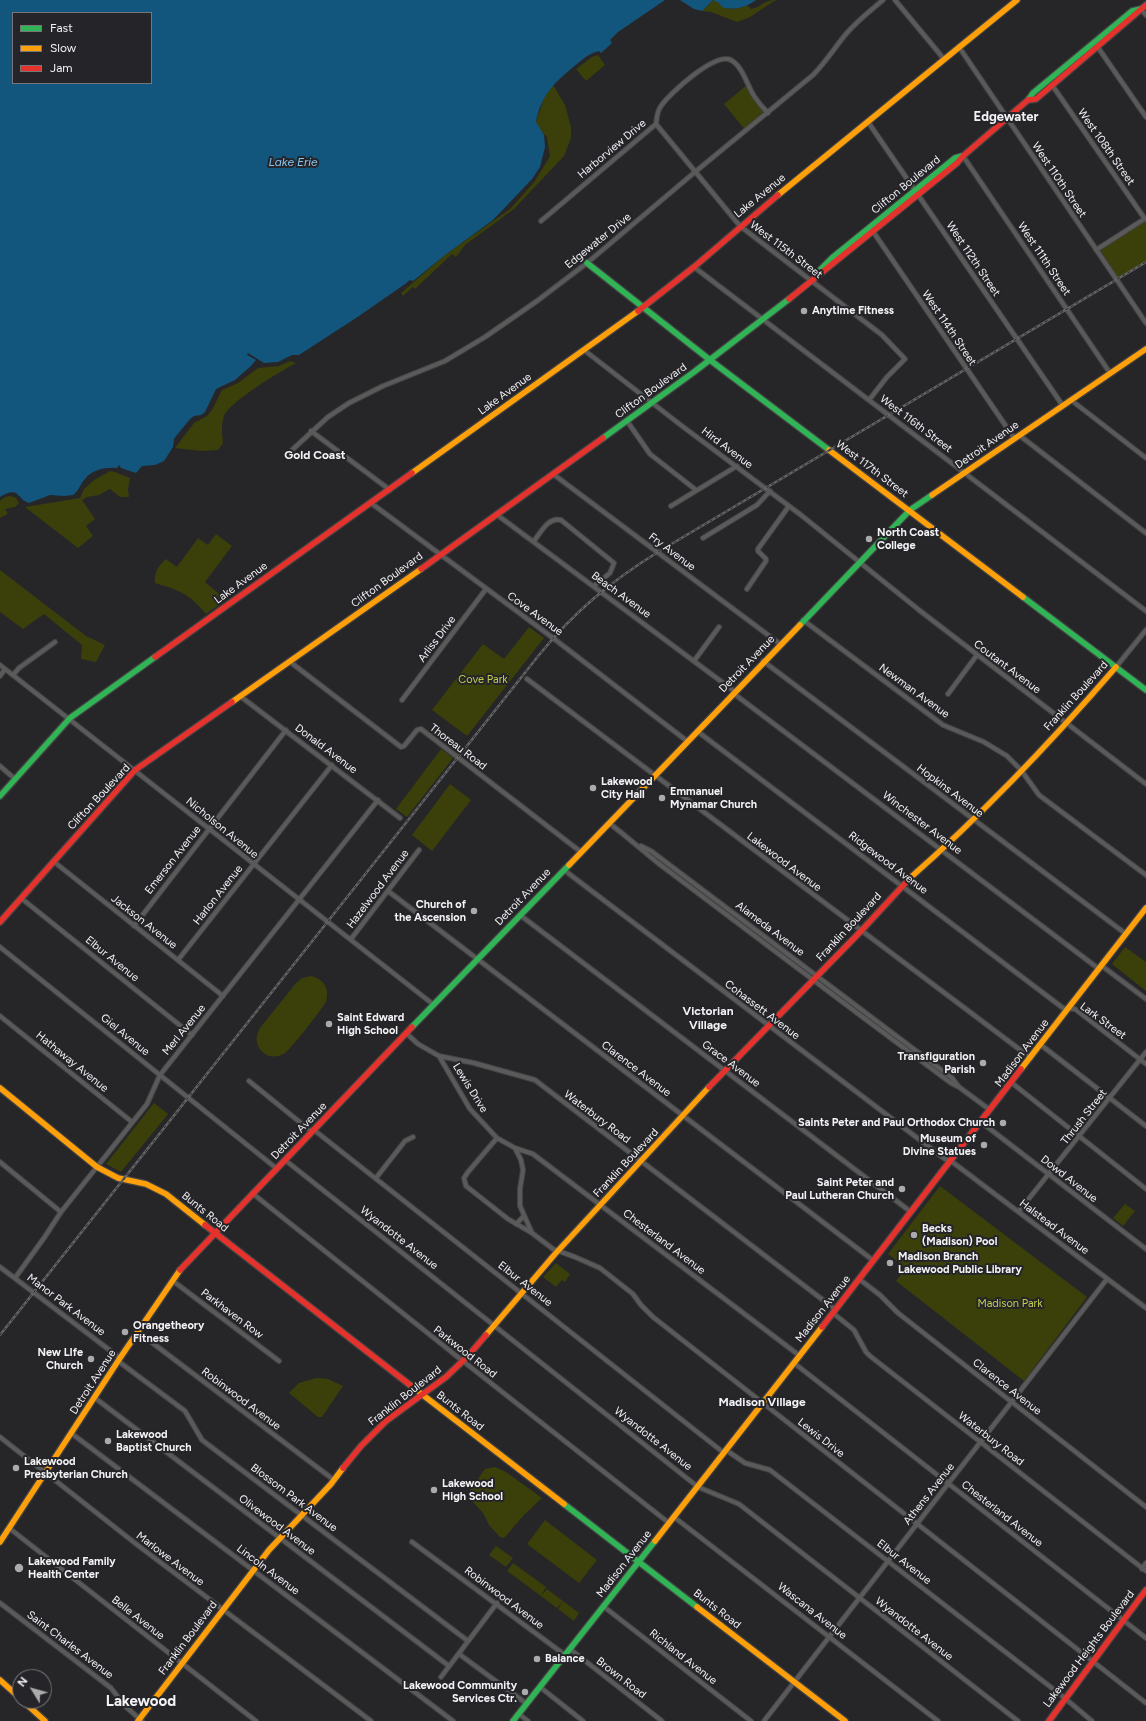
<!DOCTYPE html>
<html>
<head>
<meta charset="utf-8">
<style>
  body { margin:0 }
  #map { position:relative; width:1146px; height:1721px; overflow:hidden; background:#262628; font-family:Figtree,sans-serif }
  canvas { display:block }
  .legend { position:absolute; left:12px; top:12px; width:140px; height:72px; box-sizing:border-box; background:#252529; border:1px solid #77777b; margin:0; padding:5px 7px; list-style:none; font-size:12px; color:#f3f3f6 }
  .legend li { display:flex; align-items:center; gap:8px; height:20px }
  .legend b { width:20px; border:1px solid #77777b }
  .north { position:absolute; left:12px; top:1669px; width:40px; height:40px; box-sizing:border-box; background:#252529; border:1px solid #77777b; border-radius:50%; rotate:307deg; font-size:11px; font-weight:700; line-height:16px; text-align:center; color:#f3f3f6 }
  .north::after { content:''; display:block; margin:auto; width:14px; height:18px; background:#ababae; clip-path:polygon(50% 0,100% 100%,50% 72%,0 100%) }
</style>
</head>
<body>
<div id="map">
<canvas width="1146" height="1721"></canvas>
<ul class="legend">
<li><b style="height:5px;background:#30b455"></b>Fast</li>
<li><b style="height:5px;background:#ff9f0a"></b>Slow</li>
<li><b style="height:5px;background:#e5322d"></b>Jam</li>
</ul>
<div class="north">N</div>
</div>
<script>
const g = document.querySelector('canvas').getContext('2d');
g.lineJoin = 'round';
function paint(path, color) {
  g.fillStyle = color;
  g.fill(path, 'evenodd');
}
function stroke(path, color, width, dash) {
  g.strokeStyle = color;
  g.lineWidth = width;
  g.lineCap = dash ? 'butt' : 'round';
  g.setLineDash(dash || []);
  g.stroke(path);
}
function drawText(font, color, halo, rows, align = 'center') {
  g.font = font + ' Figtree,sans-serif';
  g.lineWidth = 4;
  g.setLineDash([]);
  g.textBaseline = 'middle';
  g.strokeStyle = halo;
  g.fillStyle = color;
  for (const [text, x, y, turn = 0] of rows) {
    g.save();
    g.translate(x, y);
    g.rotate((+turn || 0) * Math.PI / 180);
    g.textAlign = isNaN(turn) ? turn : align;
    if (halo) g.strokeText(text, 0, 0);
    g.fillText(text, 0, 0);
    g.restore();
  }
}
paint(new Path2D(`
  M713,0C719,1 720,5 724,7C730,11 741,8 747,5L751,9C762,7 763,0 776,0L750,17L737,22L711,12L702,11Z
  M598,55L605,65L586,81L576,69L592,57Z
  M553,85L565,105L571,127V138L564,156L514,209L465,245L456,257L452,254L415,289L413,287L403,296L401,293L445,255L510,209L535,181L550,156L547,137L542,132L536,122L544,98Z
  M747,85L768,113L746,131L724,104Z
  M1146,218V262L1117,279L1096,250Z
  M290,361L296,363C281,371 229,402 224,416C221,425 222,434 223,443L218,450L202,451L175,448L194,423L207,416L212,410L222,390L238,383L258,368L279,366Z
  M110,471L115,472L130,478L128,490L129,497H120L110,489L99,495L87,497L82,500L95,519L86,526L93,536L78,548L25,507L80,498L84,489L94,480Z
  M10,496L16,498L19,503L15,507L5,509L8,514L0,518V501L5,497Z
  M216,534L232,546L205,582L226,600L206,614C188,593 181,591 155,583C154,572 158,566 166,559L177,567L198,538L208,545Z
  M0,570L86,636L105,645L96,662L81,659L82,645L44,614L23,629L0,612Z
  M529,627L544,638L467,736L432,710L483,644L504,659Z
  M441,749L453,758L407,817L396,809Z
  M450,784L471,800L432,851L412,835Z
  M1125,947L1146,962V991L1112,964Z
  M311,976C324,979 330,989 326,1002C320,1011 293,1047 285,1053C276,1059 265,1057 260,1049C255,1042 256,1035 260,1028L296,983L302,978Z
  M154,1103L168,1114L121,1172L106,1164Z
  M940,1186L1087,1297L1024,1381L896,1281L906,1268L888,1254Z
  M1125,1204L1135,1211L1123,1226L1113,1218Z
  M556,1263L570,1274L565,1282L562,1280L556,1287L543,1277Z
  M316,1378L328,1379L343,1386L322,1417H318L289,1393L299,1383Z
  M495,1467L506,1472L542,1498L524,1515L504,1538L500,1537L489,1525L483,1513L468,1497V1493L485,1469Z
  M545,1520L597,1560L579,1583L527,1544Z
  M496,1546L513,1558L506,1567L489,1555Z
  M513,1563L546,1587L541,1596L507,1571Z
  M547,1589L563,1601L557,1608L541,1596Z
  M563,1601L579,1613L574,1621L558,1609Z`), '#3b3f0a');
paint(new Path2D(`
  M0,0H665L618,32L610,40L612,43L601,53L599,51C590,53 584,58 577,64C557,80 541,94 536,122L544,135L545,147L540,167L532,179L493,220L445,255L413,281L410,280L405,284L359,316L299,355H292L278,362L264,363L248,353L247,355L256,360L251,366L235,380L216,389L205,412L201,415L194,416L190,419L176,436L174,439L173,447L164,461L155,465L142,466L136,473L121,468L119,465L117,468C107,467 92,469 85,479C80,484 79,491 73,495L64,496L50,495L29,503C16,499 20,485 0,497ZM13,13H151V83H13Z
  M680,0H756C747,7 733,11 722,7L719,3L713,0L702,11L694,9Z`), '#13567d');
const street = new Path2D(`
  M895,0L944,59
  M1141,9L1146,15
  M1097,46L1146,117
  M959,47L1146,323
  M1052,85L1145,219
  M868,122L1063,406
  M656,124L740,226L882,335L905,359L887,377L869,400
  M963,156L1110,373
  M541,221L656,124C657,117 657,111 661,106C670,93 715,52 731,60C743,67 747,85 754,96C758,102 763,108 768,113
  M872,230L1014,438
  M1096,250L1146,218
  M694,267L1146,611
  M584,350L682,426L801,515L919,610L1146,784
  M1071,400L1146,458
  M627,421L650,454L696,490
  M311,431L390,490
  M1019,435L1146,533
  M292,450L328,417L349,403L383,386L445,361L485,337L537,301L587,263L695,172L813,75C826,62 835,47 846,34C857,21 870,11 883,0
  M553,474L780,644
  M371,503L553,638L687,741
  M671,506L737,466
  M496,514L734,691
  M703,538L757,505L770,491
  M534,541C541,532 548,517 561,520L614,563L610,573L594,586
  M747,589L766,561V559L758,551V549L789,506
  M803,620L943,725L984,742L1007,756L1021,770L1039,795L1146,875
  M289,661L401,747L404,746L417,730L421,729L581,852
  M694,661L719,627
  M763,661L1126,934
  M0,665L434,1005
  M1116,667L1146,630
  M13,675L19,668L55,642
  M0,676L5,669
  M527,679L1031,1058
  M733,693L1099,969
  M948,694L977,655
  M240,696L400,818
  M402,700L486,589
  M697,731L1063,1008L1075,1009L1146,1064
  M0,766L15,779
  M609,823C626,836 642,850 658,863C756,937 853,1010 951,1083L959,1087L990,1110
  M641,846L651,851L952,1078L959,1087
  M53,861L223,996
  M564,870L945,1159L951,1161L1146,1308
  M388,891L874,1261
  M21,898L192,1035
  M520,915L911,1212
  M134,926L286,730
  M351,939L419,850
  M0,947L276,1168
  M178,960L332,765
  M1102,966L1146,999
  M0,1016L132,1122
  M406,1033L418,1044L439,1056L474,1063L535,1080L836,1310
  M1041,1045L1146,1126
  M439,1056L470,1109L497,1138L515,1148L521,1160L523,1170L520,1189V1206L532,1233L553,1249L575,1257L600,1268L633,1294L641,1305L653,1317L1146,1703
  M249,1081L312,1132
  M1012,1083L1146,1189
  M981,1122L1146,1249
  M314,1130L724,1453
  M497,1138L468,1172L464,1178L466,1186L508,1219L532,1233
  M515,1148L533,1154L800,1356
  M285,1160L698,1487L739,1504L1018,1721
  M0,1162L61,1212
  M376,1178L405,1141L413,1137
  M252,1193L459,1358L669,1523
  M1019,1211L1146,1052
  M516,1224L524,1216
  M0,1267L120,1358
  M15,1278L44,1238L61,1212L147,1104L160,1075L378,800
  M859,1279L880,1295L898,1313L1146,1507
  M173,1281L279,1361
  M833,1313L854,1330L866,1352L870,1356L1146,1571
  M138,1332L334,1480
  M118,1361L185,1411L202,1440L468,1641
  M794,1363L1146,1638
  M95,1398L449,1666
  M71,1433L453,1721
  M0,1437L140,1547L371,1721
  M726,1450L745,1463L770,1470L1061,1695L1092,1721
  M674,1517L938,1721
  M9,1528L256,1721
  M412,1542L565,1655
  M1142,1569L1146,1563
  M0,1603L111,1688L125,1706L142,1721
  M603,1606L751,1721
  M570,1649L662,1721
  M459,1654L527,1704
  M441,1677L497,1603
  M540,1687L583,1721
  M519,1714L528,1721
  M764,1721L1107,1279`);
const fast = new Path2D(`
  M1028,100L1033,93L1132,11L1141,9
  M587,263L710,360L829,450
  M817,273L832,258L955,158L962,156
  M603,438L694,372L789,299
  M1023,597L1146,690
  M800,625L910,510L932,495
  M0,796L70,718L155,657
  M412,1027L569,865
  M564,1504L697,1607
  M513,1721L655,1541`);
const slow = new Path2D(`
  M778,195L1017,0
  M829,450L1023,597
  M412,473L638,311
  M932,495L1146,349
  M232,702L421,569
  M569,865L800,625
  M910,878C984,813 1052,741 1116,667
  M1021,1069L1146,908
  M0,1088L97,1167L118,1178L146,1184L166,1194L205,1225
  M486,1335L555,1254L709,1087
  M410,1385L564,1504
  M655,1541L822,1327
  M0,1542L120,1358L180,1270
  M697,1607L845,1721
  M0,1680L20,1698
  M23,1701L45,1721
  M138,1721L269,1550L331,1484L343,1468`);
const jam = new Path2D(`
  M1028,100L1036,99L1146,5
  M789,299L957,163L963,156L1028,100
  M638,311L694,267L778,195
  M421,569L603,438
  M155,657L412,473
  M0,922L135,770L232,702
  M709,1087L861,931L910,878
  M205,1225L410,1385
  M180,1270L412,1027
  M822,1327L1021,1069
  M343,1468L361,1446L386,1421L446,1377L468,1356L486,1335
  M1049,1721L1146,1590`);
stroke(street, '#434345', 6);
stroke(fast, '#434345', 8);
stroke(slow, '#434345', 8);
stroke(jam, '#434345', 8);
stroke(street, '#5a5a5a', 4);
stroke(fast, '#30b455', 5.5);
stroke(slow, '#ff9f0a', 5.5);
stroke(jam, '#e5322d', 5.5);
const rail = new Path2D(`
  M0,1335L539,655C574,612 611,581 658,552L1146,262`);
stroke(rail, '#636464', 2.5);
stroke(rail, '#252529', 1, [3]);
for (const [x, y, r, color] of [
  [804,311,4,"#ababae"],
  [869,539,4,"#ababae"],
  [593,788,4,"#ababae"],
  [662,798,4,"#ababae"],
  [474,911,4,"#ababae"],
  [329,1024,4,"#ababae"],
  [983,1063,4,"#ababae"],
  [1003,1123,4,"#ababae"],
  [984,1145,4,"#ababae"],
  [902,1189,4,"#ababae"],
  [914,1235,4,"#ababae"],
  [890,1263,4,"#ababae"],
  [125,1332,4,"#ababae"],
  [91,1359,4,"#ababae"],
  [108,1441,4,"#ababae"],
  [16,1468,4,"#ababae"],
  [434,1490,4,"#ababae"],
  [19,1568,5,"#ababae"],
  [537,1659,4,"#ababae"],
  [525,1692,4,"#ababae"]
]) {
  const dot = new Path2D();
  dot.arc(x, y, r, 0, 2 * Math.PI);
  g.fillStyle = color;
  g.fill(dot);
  stroke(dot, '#252529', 1.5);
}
drawText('11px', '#f3f3f6', '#252529', [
  ["West 108th Street",1106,147,55],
  ["Harborview Drive",612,149,-40],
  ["West 110th Street",1059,180,56],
  ["Clifton Boulevard",906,185,-39],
  ["Lake Avenue",760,196,-39],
  ["Edgewater Drive",598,241,-39],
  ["West 115th Street",786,250,37],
  ["West 112th Street",973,259,56],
  ["West 111th Street",1044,259,56],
  ["West 114th Street",949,328,56],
  ["Clifton Boulevard",651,391,-36],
  ["Lake Avenue",505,394,-36],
  ["West 116th Street",916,424,37],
  ["Detroit Avenue",987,445,-35],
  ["Hird Avenue",727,448,37],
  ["West 117th Street",872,469,37],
  ["Fry Avenue",672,552,37],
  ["Clifton Boulevard",387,580,-36],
  ["Lake Avenue",241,583,-36],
  ["Beach Avenue",621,595,36],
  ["Cove Avenue",535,614,36],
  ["Arliss Drive",437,639,-53],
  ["Detroit Avenue",747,664,-46],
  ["Coutant Avenue",1007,667,37],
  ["Newman Avenue",914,691,36],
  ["Franklin Boulevard",1076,696,-48],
  ["Thoreau Road",458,747,37],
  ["Donald Avenue",326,749,37],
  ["Hopkins Avenue",950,791,37],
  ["Clifton Boulevard",99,797,-47],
  ["Winchester Avenue",922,823,37],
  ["Nicholson Avenue",222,828,39],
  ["Emerson Avenue",173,860,-52],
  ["Lakewood Avenue",784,862,37],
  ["Ridgewood Avenue",888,863,37],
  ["Hazelwood Avenue",378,889,-53],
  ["Harlon Avenue",218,895,-52],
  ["Detroit Avenue",523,897,-46],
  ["Jackson Avenue",144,922,38],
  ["Franklin Boulevard",849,927,-47],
  ["Alameda Avenue",770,929,37],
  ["Elbur Avenue",112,959,39],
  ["Cohassett Avenue",762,1010,37],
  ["Lark Street",1103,1021,36],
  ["Merl Avenue",184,1030,-51],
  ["Giel Avenue",125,1035,39],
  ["Madison Avenue",1022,1053,-53],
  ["Hathaway Avenue",72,1062,39],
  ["Grace Avenue",731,1064,37],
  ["Clarence Avenue",636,1069,37],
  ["Lewis Drive",470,1088,58],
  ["Waterbury Road",597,1117,37],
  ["Thrush Street",1084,1117,-52],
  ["Detroit Avenue",299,1131,-46],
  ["Franklin Boulevard",626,1163,-47],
  ["Dowd Avenue",1069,1179,38],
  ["Bunts Road",205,1212,39],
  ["Halstead Avenue",1054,1227,37],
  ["Wyandotte Avenue",399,1238,38],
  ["Chesterland Avenue",664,1242,37],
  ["Elbur Avenue",525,1284,38],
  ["Manor Park Avenue",66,1305,37],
  ["Madison Avenue",823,1309,-52],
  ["Parkhaven Row",232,1314,37],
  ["Parkwood Road",465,1352,38],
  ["Detroit Avenue",93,1382,-57],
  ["Clarence Avenue",1007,1387,38],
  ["Franklin Boulevard",405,1396,-38],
  ["Robinwood Avenue",241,1399,37],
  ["Bunts Road",460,1411,38],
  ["Lewis Drive",821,1438,38],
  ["Wyandotte Avenue",653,1439,38],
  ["Waterbury Road",991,1439,38],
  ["Athens Avenue",929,1494,-52],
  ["Blossom Park Avenue",294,1498,37],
  ["Chesterland Avenue",1002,1514,38],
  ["Olivewood Avenue",277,1525,37],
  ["Marlowe Avenue",170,1559,37],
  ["Elbur Avenue",904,1562,38],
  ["Madison Avenue",624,1564,-52],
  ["Lincoln Avenue",268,1570,37],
  ["Robinwood Avenue",504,1598,37],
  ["Bunts Road",717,1609,38],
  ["Wascana Avenue",812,1611,38],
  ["Belle Avenue",138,1618,38],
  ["Wyandotte Avenue",914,1629,38],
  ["Franklin Boulevard",188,1638,-53],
  ["Saint Charles Avenue",70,1645,37],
  ["Lakewood Heights Boulevard",1089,1649,-53],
  ["Richland Avenue",683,1657,38],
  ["Brown Road",621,1678,38]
]);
drawText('bold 11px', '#f3f3f6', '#252529', [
  ["Anytime Fitness",812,311],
  ["North Coast",877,533],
  ["College",877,546],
  ["Lakewood",601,782],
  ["City Hall",601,795],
  ["Emmanuel",670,792],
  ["Mynamar Church",670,805],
  ["Church of",466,905,"right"],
  ["the Ascension",466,918,"right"],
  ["Saint Edward",337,1018],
  ["High School",337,1031],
  ["Transfiguration",975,1057,"right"],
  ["Parish",975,1070,"right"],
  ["Saints Peter and Paul Orthodox Church",995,1123,"right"],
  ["Museum of",976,1139,"right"],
  ["Divine Statues",976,1152,"right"],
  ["Saint Peter and",894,1183,"right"],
  ["Paul Lutheran Church",894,1196,"right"],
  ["Becks",922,1229],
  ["(Madison) Pool",922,1242],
  ["Madison Branch",898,1257],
  ["Lakewood Public Library",898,1270],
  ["Orangetheory",133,1326],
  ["Fitness",133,1339],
  ["New LIfe",83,1353,"right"],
  ["Church",83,1366,"right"],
  ["Lakewood",116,1435],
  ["Baptist Church",116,1448],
  ["Lakewood",24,1462],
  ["Presbyterian Church",24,1475],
  ["Lakewood",442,1484],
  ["High School",442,1497],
  ["Lakewood Family",28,1562],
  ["Health Center",28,1575],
  ["Balance",545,1659],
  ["Lakewood Community",517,1686,"right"],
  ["Services Ctr.",517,1699,"right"]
], 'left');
drawText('11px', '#c2ce4e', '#252529', [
  ["Cove Park",483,680],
  ["Madison Park",1010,1304]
]);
drawText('italic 12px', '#87c6f2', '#252529', [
  ["Lake Erie",293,162]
]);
drawText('bold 12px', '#f3f3f6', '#252529', [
  ["Gold Coast",315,455],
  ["Victorian",708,1011],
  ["Village",708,1025],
  ["Madison Village",762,1402]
]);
drawText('bold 13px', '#f3f3f6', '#252529', [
  ["Edgewater",1006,117]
]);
drawText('bold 15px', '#f3f3f6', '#252529', [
  ["Lakewood",141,1702]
]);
</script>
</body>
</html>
